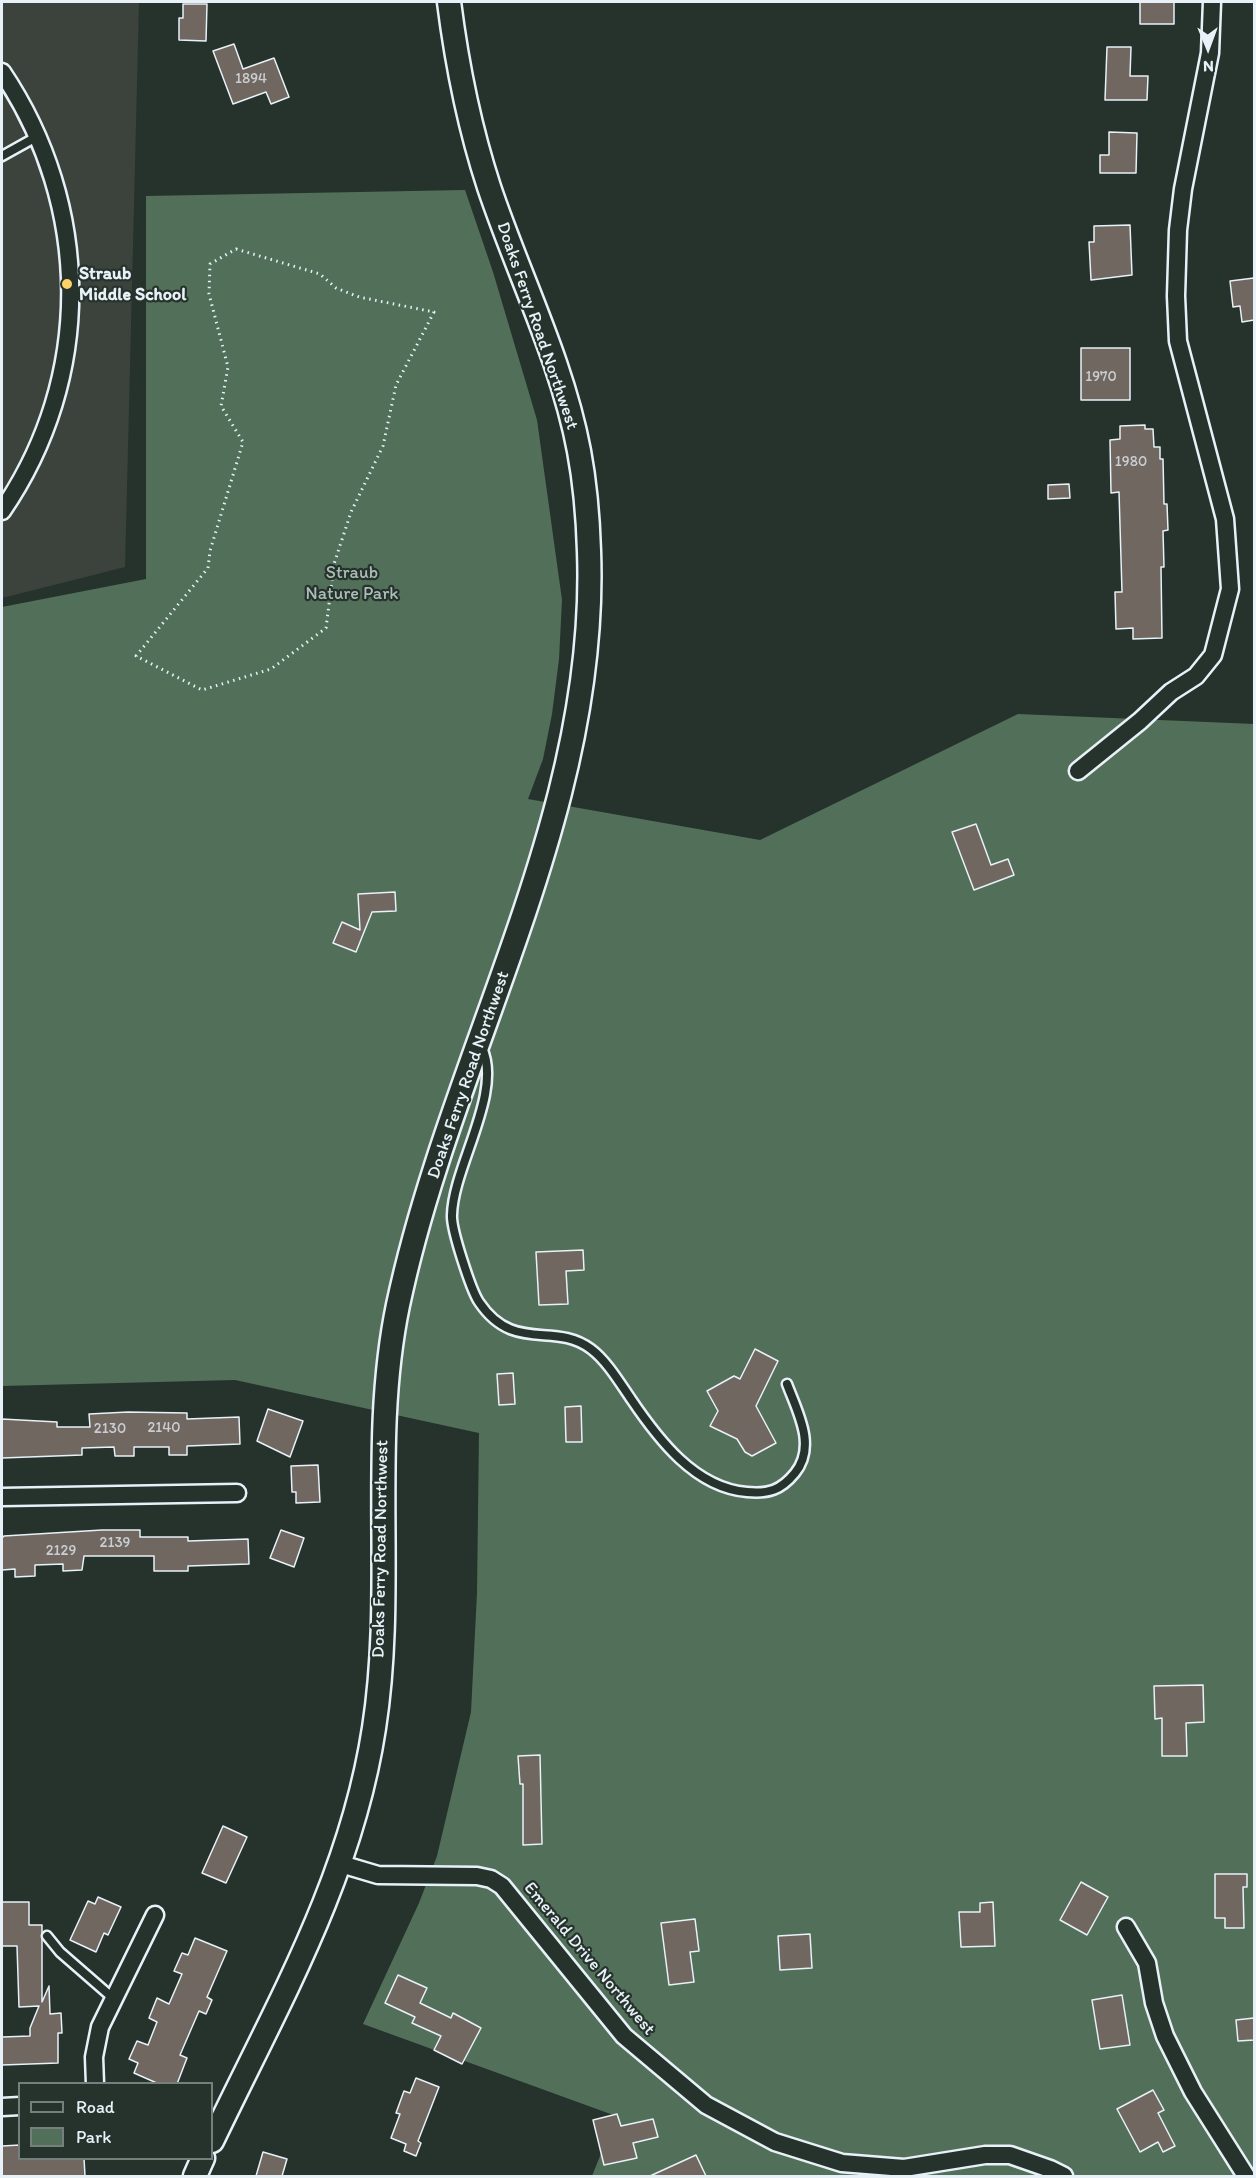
<!DOCTYPE html>
<html>
<head>
<meta charset="utf-8">
<style>
  body { margin:0 }
  #map { position:relative; width:1256px; height:2178px; overflow:hidden; background:#26332d; font-family:Itim,sans-serif }
  canvas { display:block }
  .frame { position:absolute; inset:0; border:3px solid #e8f1f8; pointer-events:none }
  .legend { position:absolute; left:18px; top:2082px; width:195px; height:78px; box-sizing:border-box; background:#26332d; border:2px solid #747f7e; margin:0; padding:8px 10px; list-style:none; font-size:18px; color:#e8f1f8 }
  .legend li { display:flex; align-items:center; gap:12px; height:30px }
  .legend b { width:30px; border:2px solid #747f7e }
  .north { position:absolute; left:1178px; top:18px; width:60px; height:60px; -webkit-text-stroke:4px #26332d; paint-order:stroke; rotate:179deg; font-size:16px; font-weight:700; line-height:24px; text-align:center; color:#e8f1f8 }
  .north::after { content:''; display:block; margin:auto; width:21px; height:27px; background:#e8f1f8; clip-path:polygon(50% 0,100% 100%,50% 72%,0 100%) }
</style>
</head>
<body>
<div id="map">
<canvas width="1256" height="2178"></canvas>
<div class="frame"></div>
<ul class="legend">
<li><b style="height:8px;background:#26332d"></b>Road</li>
<li><b style="height:16px;background:#527059"></b>Park</li>
</ul>
<div class="north">N</div>
</div>
<script>
const g = document.querySelector('canvas').getContext('2d');
g.lineJoin = 'round';
function paint(path, color) {
  g.fillStyle = color;
  g.fill(path, 'evenodd');
}
function stroke(path, color, width, dash) {
  g.strokeStyle = color;
  g.lineWidth = width;
  g.lineCap = dash ? 'butt' : 'round';
  g.setLineDash(dash || []);
  g.stroke(path);
}
function drawText(font, color, halo, rows, align = 'center') {
  g.font = font + ' Itim,sans-serif';
  g.lineWidth = 4.5;
  g.setLineDash([]);
  g.textBaseline = 'middle';
  g.strokeStyle = halo;
  g.fillStyle = color;
  for (const [text, x, y, turn = 0] of rows) {
    g.save();
    g.translate(x, y);
    g.rotate((+turn || 0) * Math.PI / 180);
    g.textAlign = isNaN(turn) ? turn : align;
    if (halo) g.strokeText(text, 0, 0);
    g.fillText(text, 0, 0);
    g.restore();
  }
}
paint(new Path2D(`
  M2,2H139L125,567L2,598Z`), '#3c433c');
paint(new Path2D(`
  M465,190L493,272L537,420L562,600L559,659L552,714L543,759L528,799L760,840L1018,714L1254,724V2176H592L616,2116L363,2024L419,1903L437,1856L471,1712L477,1593L479,1433L235,1380L2,1386V607L146,579V196Z`), '#527059');
const building = new Path2D(`
  M1140,2H1174V24H1140Z
  M183,4H207L206,41L179,40V18H183Z
  M234,44L243,69L274,58L289,97L271,104L266,92L233,104L213,51Z
  M1107,47H1131L1130,76H1148L1147,100H1105Z
  M1109,132L1137,133L1136,173H1100V155H1109Z
  M1130,225L1132,275L1091,280L1089,242H1094V226Z
  M1254,278V320L1242,322L1240,306L1233,307L1230,281Z
  M1081,348H1130V400H1081Z
  M1145,425V429H1153L1154,447H1160V459H1163L1164,504H1167L1168,530L1163,531L1164,567H1161L1162,638L1133,639V628L1116,629L1115,592H1122L1119,492L1111,493L1110,440L1120,439V426Z
  M1069,484L1070,498L1048,499V485Z
  M976,824L991,865L1008,859L1014,875L974,890L952,832Z
  M395,892L396,911L372,912L356,952L333,943L342,922L360,930L358,894Z
  M583,1250L584,1270L566,1271L568,1304L539,1305L536,1252Z
  M755,1349L778,1361L756,1406L776,1443L752,1456L745,1452L737,1439L710,1426L718,1411L707,1391L734,1376L740,1379Z
  M513,1373L515,1404L499,1405L497,1374Z
  M581,1406L582,1442H566L565,1407Z
  M268,1409L303,1421L290,1457L257,1441Z
  M128,1412L187,1413V1419L239,1417L240,1444L187,1446V1455H169V1447H134V1456H115L114,1447L82,1448V1455L2,1458V1419L57,1422V1427H90L89,1414Z
  M318,1465L320,1502L296,1503V1492H292L291,1466Z
  M102,1530H140V1537H188V1541L248,1539L249,1564L188,1566V1571H154V1556H84L82,1570L63,1571V1564L35,1565V1576L15,1577V1569L2,1570V1538L4,1536Z
  M281,1530L304,1538L294,1567L270,1558Z
  M1203,1685L1204,1722L1186,1723L1187,1756H1162V1718L1155,1719L1154,1686Z
  M540,1755L542,1844L523,1845V1784H520L518,1756Z
  M223,1826L247,1837L226,1883L202,1873Z
  M1215,1874H1247V1887H1243L1244,1928H1225V1918H1215Z
  M1081,1882L1108,1897L1087,1935L1060,1920Z
  M98,1897L121,1907L108,1935L104,1933L96,1952L70,1940L88,1901L95,1904Z
  M2,1902H29V1925H42V2002L49,1986L50,2014L61,2013L62,2033H58V2063L2,2065V2037L30,2036V2028L39,2006L19,2007L17,1946H2Z
  M993,1902L995,1946L961,1947L959,1912H980V1903Z
  M695,1919L699,1951L690,1952L694,1982L669,1985L661,1923Z
  M810,1934L812,1968L780,1970L778,1936Z
  M195,1938L227,1951L207,1997L212,2000L206,2014L199,2011L180,2055L187,2058L177,2084H159L134,2073L138,2063L129,2059L137,2041L148,2045L157,2022L149,2018L157,1998L169,2004L182,1974L174,1971L182,1953L188,1955Z
  M398,1975L427,1988L420,2003L451,2018L453,2013L481,2028L462,2064L434,2050L441,2036L412,2023L415,2017L385,2003Z
  M1122,1995L1130,2045L1100,2049L1092,2000Z
  M1254,2018V2040L1238,2041L1236,2020Z
  M416,2078L439,2087L418,2141L421,2143L416,2156L404,2151L406,2144L391,2138L400,2114L396,2113L404,2091L410,2093Z
  M1153,2090L1164,2110L1158,2113L1175,2146L1163,2152L1158,2142L1140,2152L1117,2109Z
  M617,2114L621,2126L653,2119L658,2137L633,2143L637,2158L604,2165L593,2120Z
  M20,2145V2158H84L85,2176H2V2146Z
  M263,2152L287,2159L282,2176H256Z
  M696,2155L706,2176H650Z`);
paint(building, '#6f6760');
stroke(building, '#e8f1f8', 1.5);
const service = new Path2D(`
  M2,156L38,136
  M482,1048C503,1093 453,1167 452,1215C451,1229 471,1290 479,1302C514,1354 554,1321 591,1349C607,1361 620,1383 631,1399C658,1439 695,1488 747,1492C769,1494 781,1490 795,1473C817,1446 797,1411 787,1384
  M47,1936L60,1952L114,1999`);
const minor = new Path2D(`
  M2,72C92,206 94,377 2,511
  M1078,771L1140,721L1171,692L1196,676L1213,655L1230,589L1225,519L1178,341L1176,296L1178,230L1183,189L1210,53L1212,2
  M2,1497L237,1493
  M341,1864L378,1875L477,1876L491,1879L502,1886L624,2036L706,2105L775,2142L842,2163L904,2168L985,2155H1010L1050,2169L1064,2176
  M1126,1927L1147,1963L1154,2003L1165,2036L1193,2092L1246,2176
  M95,2084L94,2057L100,2027L155,1915
  M2,2107L20,2106`);
const secondary = new Path2D(`
  M212,2141C277,2005 351,1879 374,1728C396,1587 369,1444 398,1305C452,1050 599,818 589,551C588,518 585,483 579,451C562,360 518,274 489,187C469,126 457,65 449,2
  M195,2176L203,2158`);
stroke(service, '#e8f1f8', 13);
stroke(minor, '#e8f1f8', 21);
stroke(secondary, '#e8f1f8', 27);
stroke(new Path2D(`
  M236,249L320,274L336,288L359,297L434,312L396,385L383,446L351,512L334,564L326,628L271,669L202,690L136,656L208,568L210,551L243,442L221,406L228,367L209,294L210,264Z`), '#e8f1f8', 3, [1.5, 4.5]);
stroke(service, '#26332d', 8);
stroke(minor, '#26332d', 16);
stroke(secondary, '#26332d', 22);
for (const [x, y, r, color] of [
  [67,284,6,"#ffd166"]
]) {
  const dot = new Path2D();
  dot.arc(x, y, r, 0, 2 * Math.PI);
  g.fillStyle = color;
  g.fill(dot);
  stroke(dot, '#26332d', 2);
}
drawText('15px', '#caced2', null, [
  ["1894",251,79],
  ["1970",1101,377],
  ["1980",1131,462],
  ["2140",164,1428],
  ["2130",110,1429],
  ["2139",115,1543],
  ["2129",61,1551]
]);
drawText('bold 18px', '#e8f1f8', '#26332d', [
  ["Straub",79,274],
  ["Middle School",79,295]
], 'left');
drawText('18px', '#e8f1f8', '#26332d', [
  ["Doaks Ferry Road Northwest",537,326,71],
  ["Doaks Ferry Road Northwest",469,1075,-71],
  ["Doaks Ferry Road Northwest",381,1549,-89],
  ["Emerald Drive Northwest",589,1959,50]
]);
drawText('18px', '#acbdb8', '#26332d', [
  ["Straub",352,573],
  ["Nature Park",352,594]
]);
</script>
</body>
</html>
